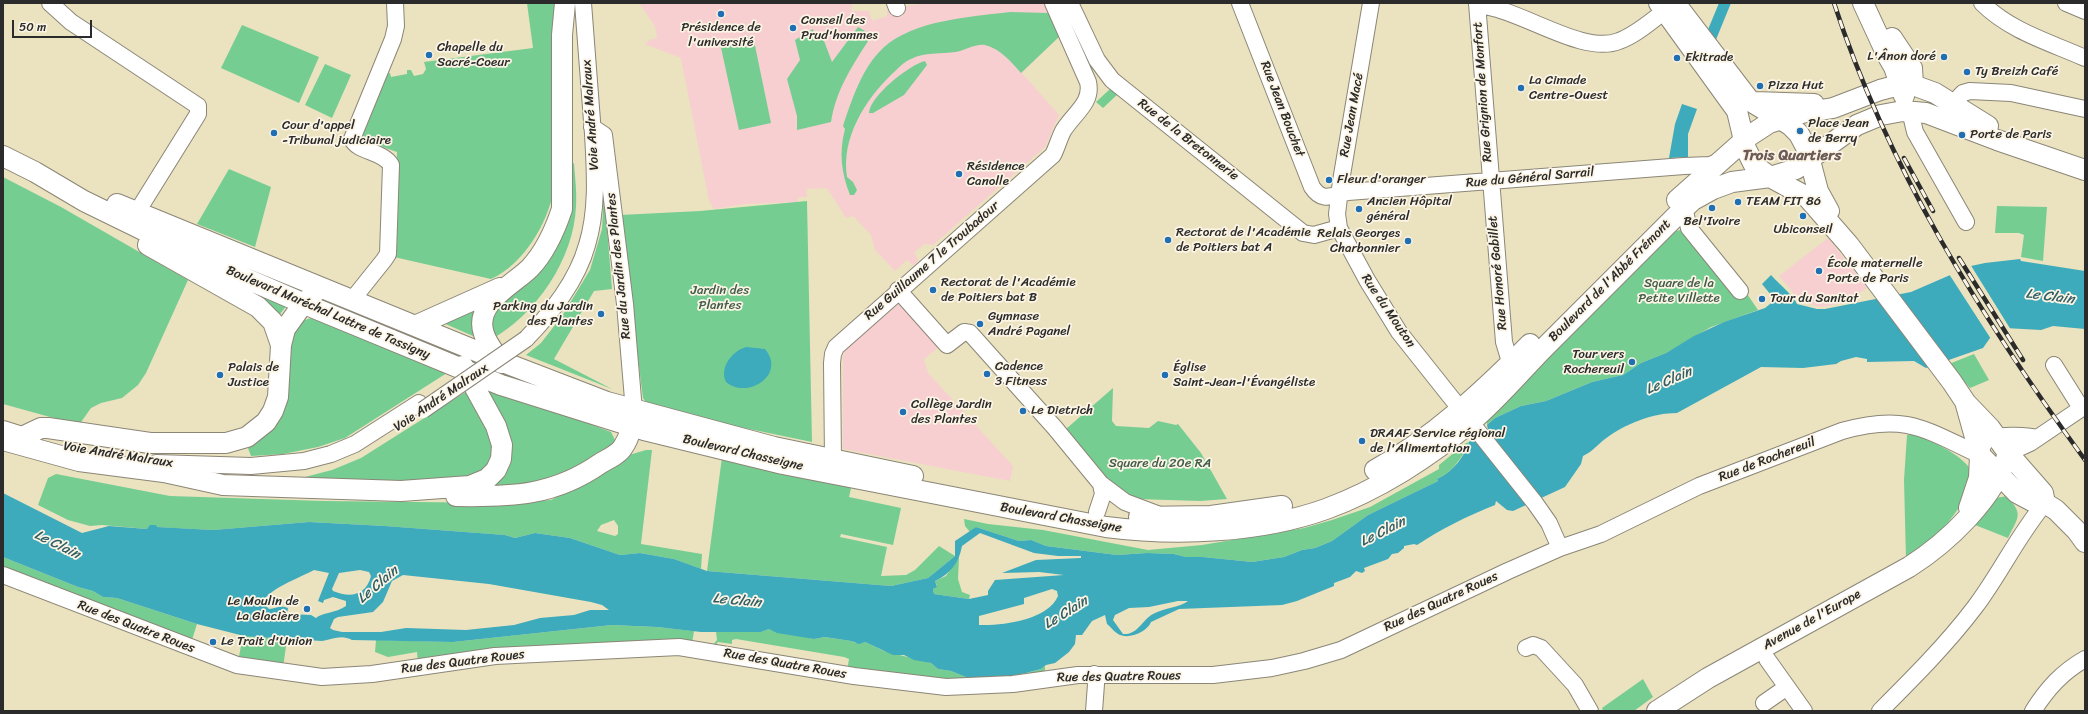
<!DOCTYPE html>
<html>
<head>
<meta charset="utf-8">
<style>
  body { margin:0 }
  #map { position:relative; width:2088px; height:714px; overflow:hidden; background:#ebe2c0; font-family:Sriracha,sans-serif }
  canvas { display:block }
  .frame { position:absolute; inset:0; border:4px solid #2b2b2b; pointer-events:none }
  .scale { position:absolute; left:12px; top:20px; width:80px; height:18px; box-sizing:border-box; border:2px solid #2b2b2b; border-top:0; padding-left:5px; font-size:12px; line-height:14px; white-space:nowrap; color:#2b2b2b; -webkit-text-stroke:3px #fcf5e5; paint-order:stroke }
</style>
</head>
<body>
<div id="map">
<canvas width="2088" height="714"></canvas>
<div class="frame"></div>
<div class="scale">50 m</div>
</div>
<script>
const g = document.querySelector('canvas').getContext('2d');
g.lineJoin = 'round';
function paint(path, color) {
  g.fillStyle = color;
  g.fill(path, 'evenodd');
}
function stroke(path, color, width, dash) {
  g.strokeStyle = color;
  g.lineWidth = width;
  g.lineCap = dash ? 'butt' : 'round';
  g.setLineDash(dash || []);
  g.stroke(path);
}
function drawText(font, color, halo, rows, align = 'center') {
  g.font = font + ' Sriracha,sans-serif';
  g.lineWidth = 3.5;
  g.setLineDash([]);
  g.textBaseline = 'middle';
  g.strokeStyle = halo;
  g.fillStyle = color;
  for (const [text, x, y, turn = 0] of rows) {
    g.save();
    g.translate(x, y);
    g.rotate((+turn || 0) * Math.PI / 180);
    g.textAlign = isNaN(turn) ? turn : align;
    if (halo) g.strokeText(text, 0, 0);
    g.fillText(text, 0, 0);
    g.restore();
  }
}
paint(new Path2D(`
  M639,3H852L851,11H869L872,21L887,16V10L924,3H1043L1060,36L1022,73L1059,115L1045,147L933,245L924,244L914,253L918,259L916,264L913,265L907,260L895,271L875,250L871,235L856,219L853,216L846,218L827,188L806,189L807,197H798V202L746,204L714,209L709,201L681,58L645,44L649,40L657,38L655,26Z
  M1828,238L1867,288L1843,303L1821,307L1801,302L1779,276Z
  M901,302L941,345L924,359L928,373L1013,466L1010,481L843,449V357L847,347Z`), '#f7cfd0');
paint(new Path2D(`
  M527,3H558L554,190C547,224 524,264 491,279L394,257L397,152L357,138L385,74L390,73L391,77L407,74V70H411L414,76L423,74L426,69L424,62L533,48Z
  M1010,12L1048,13L1060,36L1021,73C1011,62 1001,49 985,45C977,43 965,50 956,52C941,54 924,52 911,59C903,62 898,69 892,74C865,100 841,138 847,177L853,182L857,190L854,195H850C841,172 839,152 845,129L843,126C852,99 862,68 883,48C914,20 969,17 1010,12Z
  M242,25L319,57L299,103L221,68Z
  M858,27L872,35C854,63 836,89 831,122L797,130V116L787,79L800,60L795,40L813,29L814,34L821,33L832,62Z
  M753,36L771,123L739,130L720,43Z
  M925,61L927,65L904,95L873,113H869C870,96 909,65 925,61Z
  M325,64L351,75L332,118L305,105Z
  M1110,89L1118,94L1103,108L1096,102Z
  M574,163C575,178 577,192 576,206C574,259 536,315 490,340L493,315L524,281L570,165Z
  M229,169L271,187L255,247L197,224Z
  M3,177L61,207L188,280L146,373L138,385L122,398L101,403L91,408L79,425L3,404Z
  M604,191L612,289L594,291L554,359L612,389L526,355L541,343L562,316L590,270L602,229Z
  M807,201L812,442L725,424L647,404L643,398L620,215L700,211Z
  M1997,206L2047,207L2043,261L2021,257L2024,235L2019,233H1995Z
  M1689,228L1745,291L1758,310L1711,327L1666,353L1641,363L1623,375L1592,382L1546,401L1521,406L1495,418L1487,425V421L1539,363L1672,232Z
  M238,283L287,305L277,318Z
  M479,300L480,339L434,319Z
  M311,318L450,371L345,438L318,447L283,454L251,456L246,443L260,435L291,334L302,321Z
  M1974,354L1989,380L1970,388L1949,364Z
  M480,383L611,432L616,442L613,447L567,478L486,490L501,467Z
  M472,388L491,420L494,463L465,483L301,478L332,470L361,458Z
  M1113,388L1112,421L1116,426L1149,428L1158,421L1176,425L1178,424L1201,453L1227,499L1200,501L1137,499L1111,487L1066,429Z
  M1912,434C1929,439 1961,454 1971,470C1968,511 1936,537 1906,559L1904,480L1907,435Z
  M1470,442C1462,457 1453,472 1437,479L1438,481L1368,515L1332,541L1315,548L1302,550L1284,557L1252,562L1203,557H1186L1174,554L1147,553L1117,555L1046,546L1031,540L1019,541L976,527L970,532L965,526L964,519L988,524L1043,530L1148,550L1202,545L1304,528L1332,520L1370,507L1439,469V465L1466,443Z
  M646,450H652L641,544L702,554L701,569L674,559L640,553L620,555L570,538L535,533L515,538L505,535L385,526L309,522L213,530L155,527L147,529L102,525L90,526L68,520L38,505L48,478L56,474L170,496L323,501L508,503L551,500L579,486L629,455ZM614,520L618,526V534L615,536L597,531L601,525Z
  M722,457L852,484L849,497L901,508L893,545L841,534L840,537L887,547L881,576L906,575L915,570L939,546L955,556L928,578L891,586L707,571Z
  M2007,496C2024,515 2018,517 2008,538L1975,525L1996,498Z
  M3,557L78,587L93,591L103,597L117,598L197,624L191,643L3,571Z
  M959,557L958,579L962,592L970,595L969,599L934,594L933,589L937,586L935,581L946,576Z
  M612,625L657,627L694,631L692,644L418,664L417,652L388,657L375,652L376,640L453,642Z
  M769,629L814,639L825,637L851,641L855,643L865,642L884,651L931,663L938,669L951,671L966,677L1008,678L1041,669L1045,666V673L977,682L847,671L849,659L844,657L736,639L732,640V644L718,642L715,646L713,645L717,640L716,632H761Z
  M243,635L287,639L283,668L238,662Z
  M1643,679L1653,697L1634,711H1603L1602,708Z`), '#76cd92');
paint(new Path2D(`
  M1719,3H1731L1715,42L1707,32Z
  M1682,104L1697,109L1688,134V157L1669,158L1675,124Z
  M2020,259L2021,261L2085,271V329L2053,326L2041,330L2005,328L1990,338L1983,348L1926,368L1914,361L1867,362V359L1856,357L1841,361L1836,364L1803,368L1761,367L1677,413C1652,413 1625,424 1605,439C1597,445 1592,452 1583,456L1581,464L1565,487L1513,511L1507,510L1496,501L1495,505C1467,516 1441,529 1417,545L1414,544L1404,546V548L1398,553L1392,554L1388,559L1364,568L1365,571L1362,573L1356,571L1350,577L1334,583V586L1297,601L1282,605L1179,609L1151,622C1147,632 1130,639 1120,635C1115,633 1111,627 1107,624L1105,615L1092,621L1082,635H1076L1075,644L1069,652L1055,663L1046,665L1041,669L1007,678L966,677L951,671L938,669L931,663L914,660L904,655H893L865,642L859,644L851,641L825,637L814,639L777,633L769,629L761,632H701L657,627L612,625L453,642L352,640C342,634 332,639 322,641L244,636L197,624L117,598L103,597L93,591L78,587L3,557V493L82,533L109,526L147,529L150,525H156L157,527L213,530L309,522L385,526L505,535L515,538L535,533L570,538L620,555L640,553L674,559L707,571L891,586L928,578L955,556V541L976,527L1019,541L1031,540L1046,546L1117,555L1147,553L1174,554L1186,557H1203L1252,562L1284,557L1302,550L1315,548L1332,541L1368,515L1438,481L1437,479C1453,472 1465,456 1470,440H1476L1488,430L1487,425L1495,418L1521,406L1546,401L1592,382L1623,375L1641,363L1666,353L1694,336L1724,322L1765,308L1775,300L1762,284L1771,275C1778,283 1794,296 1797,304L1817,309H1825L1911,292L1971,266L1985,263ZM980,533L1034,553L1058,556H1081V558L1036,560L1002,573L1039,572L1064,575L995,580L988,591V595L969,599L934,594L933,589L937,587L935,581C950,574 959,563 962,546ZM314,570L329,573L318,601L323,603L324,600L333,597L346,601V606C336,613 321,613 316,618L311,615L287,614L288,608C281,605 276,608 269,609L263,603C264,591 303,576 314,570ZM360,570L369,572L371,576C366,596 350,598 333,591L332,589L339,573ZM403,575L489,584L591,602L602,605L609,610H590L574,615L540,618L514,625L466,630L406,628L381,632H342L333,630L330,628L334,619L338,617L373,612L383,602L392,581ZM1052,589L1057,591L1058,596C1048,620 1002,626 979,625V616L1024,604V598ZM1178,601H1188C1181,607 1164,608 1153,614C1141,621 1138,635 1123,634L1113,620L1115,615L1129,608L1149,607Z
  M746,347L765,349C787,375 747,400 726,382C719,368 732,351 746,347Z`), '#3dabbb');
paint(new Path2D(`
  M1970,264L2011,330H2006L1991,339L1949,274Z`), '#ebe2c0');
const minor = new Path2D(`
  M50,3L71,22L198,106V114L137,212
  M895,3L897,8
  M1070,3L1097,60L1112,80L1303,233L1314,235L1339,228
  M1240,3L1312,187C1323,204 1334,194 1348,192L1684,166L1710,165L1721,161
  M1371,3L1341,181L1337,214L1339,228L1367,280L1399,332L1535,503L1549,523L1560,548
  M1477,3L1504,342L1510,362L1511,373
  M1982,3C2010,31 2049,42 2085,58
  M2066,3L2085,11
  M1477,5C1520,8 1582,56 1619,41C1636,35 1651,21 1665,11
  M1910,111L1915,132L1966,222
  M1945,112L1963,93L1970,91L2011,93L2085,109
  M592,127L604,135L625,304L634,411
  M1684,208L1689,228L1740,291
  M898,290L947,345L964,332L970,333L1055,428L1101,484L1125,502L1157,514
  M352,300L384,260L388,254L391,165C383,151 357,152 352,139L393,39L396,26L395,3
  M526,339C552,312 577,281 587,245C598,209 595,171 593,134C590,90 586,47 583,3
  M2054,365L2081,408
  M2008,453L2030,443L2085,406
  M156,463L251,466L304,461L331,454L355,444L419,403
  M832,471L833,459L832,363L833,354L836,347L1053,155C1057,147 1059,139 1063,131C1073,114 1093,103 1088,82L1053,3
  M1097,512L1103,494L1101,484
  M3,575L237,665L322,677L372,674L495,656L679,647L854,676L946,687L1013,684L1078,675H1213L1272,668L1304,661L1341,650L1508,571L1560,548L1601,534L1699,486L1842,431C1906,413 1924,429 1980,455C1981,450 1982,445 1986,441C1996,434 2026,435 2037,438
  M1526,648L1533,645L1541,648L1575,685L1590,711
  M1767,659L1804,711
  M1094,674L1096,684L1094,711
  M1764,703L1787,687
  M1880,711C1913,678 1947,644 1975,607C2000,574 2018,535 2045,503
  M2033,711C2047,689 2062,672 2085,659`);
const major = new Path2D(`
  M1659,3L1737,111L1746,149L1754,165L1770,177L1807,197L1849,245L1952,382L1966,403L1990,428L2008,453L2043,493L2045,503
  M1675,3L1750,101L1790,125L1799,134L1807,149L1818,191L1829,211
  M1863,3L1887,55L1894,67L1904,96
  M1892,38L1912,68L1913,85
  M1754,102L1814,104
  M3,156L35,172L84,201L217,266L314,308L501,385L644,430L783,464L1106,527C1176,536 1259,533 1326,509C1378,490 1430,457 1472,421C1499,398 1522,370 1547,345C1589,303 1632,260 1675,217L1693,200L1713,189L1732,182L1770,177L1796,169L1857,125L1881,115L1903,111L1926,113L1997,140L2085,170
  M1677,200L1749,136L1769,123L1802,113L1833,108L1880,90L1899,85H1913L1935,93L1988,126
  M117,204L508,364L607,402L774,447L913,476
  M148,245L258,307L273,322L281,345
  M415,326L500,288
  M501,363C496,354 487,344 484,334C473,303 513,285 530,268C546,251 555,230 562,209V35L565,3
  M1966,405L1980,455L2017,493L2032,501L2045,503L2056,510L2077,531L2085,542
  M3,431L22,437L41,428H48L150,443H226L247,437L266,422L273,411L278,397L281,345L285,329L303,304L313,295
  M3,440L79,461L164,472L223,485L401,491L470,486L487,479L496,470L501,459L502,445L496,426L463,366
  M1375,470C1433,438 1483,391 1530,344
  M456,496C512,497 554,496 601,463C608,459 619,454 623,447C630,437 632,425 634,413
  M1969,508L1979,478L1980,455
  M1139,517L1211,516L1282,506
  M1657,711L1708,678L1909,567C1947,543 1995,498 2008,453`);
stroke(minor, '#8b8676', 18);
stroke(major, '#8b8676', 22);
stroke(minor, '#fff', 16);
stroke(major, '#fff', 20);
const rail = new Path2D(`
  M1834,3C1888,169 1983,320 2085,460
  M1904,158L1933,211
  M1959,258L2023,360`);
stroke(rail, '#2b2b2b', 4.5);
stroke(rail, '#fcf5e5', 3, [9]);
const minorBridge = new Path2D(`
  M423,410L526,339`);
stroke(minorBridge, '#8b8676', 18, []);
stroke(minorBridge, '#fff', 16);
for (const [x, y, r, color] of [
  [721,14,4,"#1f6fb2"],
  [793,28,4,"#1f6fb2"],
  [429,55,4,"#1f6fb2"],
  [1944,57,4,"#1f6fb2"],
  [1677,58,4,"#1f6fb2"],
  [1967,72,4,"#1f6fb2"],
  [1760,86,4,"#1f6fb2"],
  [1521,88,4,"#1f6fb2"],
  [1800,131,4,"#1f6fb2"],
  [274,133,4,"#1f6fb2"],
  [1962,135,4,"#1f6fb2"],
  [959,174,4,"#1f6fb2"],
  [1329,180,4,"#1f6fb2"],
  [1738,202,4,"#1f6fb2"],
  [1712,208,4,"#1f6fb2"],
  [1359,209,4,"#1f6fb2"],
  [1803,216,4,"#1f6fb2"],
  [1168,240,4,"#1f6fb2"],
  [1408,241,4,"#1f6fb2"],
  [1819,271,4,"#1f6fb2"],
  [933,290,4,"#1f6fb2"],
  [1762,299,4,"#1f6fb2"],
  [601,314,4,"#1f6fb2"],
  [980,324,4,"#1f6fb2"],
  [1632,362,4,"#1f6fb2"],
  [987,374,4,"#1f6fb2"],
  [220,375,4,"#1f6fb2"],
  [1165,375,4,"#1f6fb2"],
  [1023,411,4,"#1f6fb2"],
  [903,412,4,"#1f6fb2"],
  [1362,441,4,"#1f6fb2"],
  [307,609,4,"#1f6fb2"],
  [213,642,4,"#1f6fb2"]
]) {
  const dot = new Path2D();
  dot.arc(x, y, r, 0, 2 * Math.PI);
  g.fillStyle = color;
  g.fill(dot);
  stroke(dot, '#fcf5e5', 1.5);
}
drawText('13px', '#2b2b2b', '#fcf5e5', [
  ["Conseil des",801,21],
  ["Prud'hommes",801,36],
  ["Présidence de",721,28,"center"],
  ["l'université",721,43,"center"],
  ["Chapelle du",437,48],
  ["Sacré-Coeur",437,63],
  ["L'Ânon doré",1936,57,"right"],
  ["Ekitrade",1685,58],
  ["Ty Breizh Café",1975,72],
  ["La Cimade",1529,81],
  ["Centre-Ouest",1529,96],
  ["Pizza Hut",1768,86],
  ["Place Jean",1808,124],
  ["de Berry",1808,139],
  ["Cour d'appel",282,126],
  ["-Tribunal judiciaire",282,141],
  ["Porte de Paris",1970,135],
  ["Résidence",967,167],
  ["Canolle",967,182],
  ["Fleur d'oranger",1337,180],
  ["Ancien Hôpital",1367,202],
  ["général",1367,217],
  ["TEAM FIT 86",1746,202],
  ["Bel'Ivoire",1712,222,"center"],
  ["Ubiconseil",1803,230,"center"],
  ["Rectorat de l'Académie",1176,233],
  ["de Poitiers bat A",1176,248],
  ["Relais Georges",1400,234,"right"],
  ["Charbonnier",1400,249,"right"],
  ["École maternelle",1827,264],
  ["Porte de Paris",1827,279],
  ["Rectorat de l'Académie",941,283],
  ["de Poitiers bat B",941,298],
  ["Tour du Sanitat",1770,299],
  ["Parking du Jardin",593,307,"right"],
  ["des Plantes",593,322,"right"],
  ["Gymnase",988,317],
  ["André Paganel",988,332],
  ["Tour vers",1624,355,"right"],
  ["Rochereuil",1624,370,"right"],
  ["Cadence",995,367],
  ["3 Fitness",995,382],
  ["Palais de",228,368],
  ["Justice",228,383],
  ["Église",1173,368],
  ["Saint-Jean-l'Évangéliste",1173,383],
  ["Collège Jardin",911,405],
  ["des Plantes",911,420],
  ["Le Dietrich",1031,411],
  ["DRAAF Service régional",1370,434],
  ["de l'Alimentation",1370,449],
  ["Le Moulin de",299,602,"right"],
  ["La Glacière",299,617,"right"],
  ["Le Trait d'Union",221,642]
], 'left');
drawText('13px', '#2b2b2b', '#fcf5e5', [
  ["Rue Grignion de Monfort",1483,92,-94],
  ["Rue Jean Bouchet",1282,109,69],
  ["Voie André Malraux",591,115,-94],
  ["Rue Jean Macé",1352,115,-80],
  ["Rue de la Bretonnerie",1188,140,38],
  ["Rue du Général Sarrail",1530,178,-5],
  ["Rue Guillaume 7 le Troubadour",932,261,-41],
  ["Rue du Jardin des Plantes",619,266,-96],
  ["Rue Honoré Gabillet",1498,273,-95],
  ["Boulevard de l'Abbé Frémont",1610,281,-45],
  ["Rue du Mouton",1388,311,56],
  ["Boulevard Maréchal Lattre de Tassigny",328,313,23],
  ["Voie André Malraux",441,398,-34],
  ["Boulevard Chasseigne",743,453,13],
  ["Voie André Malraux",118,455,9],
  ["Rue de Rochereuil",1767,460,-21],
  ["Boulevard Chasseigne",1061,518,10],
  ["Rue des Quatre Roues",1441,602,-25],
  ["Avenue de l'Europe",1812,620,-29],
  ["Rue des Quatre Roues",136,627,21],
  ["Rue des Quatre Roues",463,662,-7],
  ["Rue des Quatre Roues",785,664,10],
  ["Rue des Quatre Roues",1119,677,-1]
]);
drawText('13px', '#425c4a', '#fcf5e5', [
  ["Square de la",1679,284],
  ["Petite Villette",1679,299],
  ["Jardin des",720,291],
  ["Plantes",720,306],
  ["Square du 20e RA",1160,464]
]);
drawText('italic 14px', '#325e65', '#fcf5e5', [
  ["Le Clain",2050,297,7],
  ["Le Clain",1669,381,-24],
  ["Le Clain",1383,532,-27],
  ["Le Clain",57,545,26],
  ["Le Clain",378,585,-41],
  ["Le Clain",737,601,5],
  ["Le Clain",1066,613,-32]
]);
drawText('bold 15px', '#6b5a55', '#fcf5e5', [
  ["Trois Quartiers",1792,156]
]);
</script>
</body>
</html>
